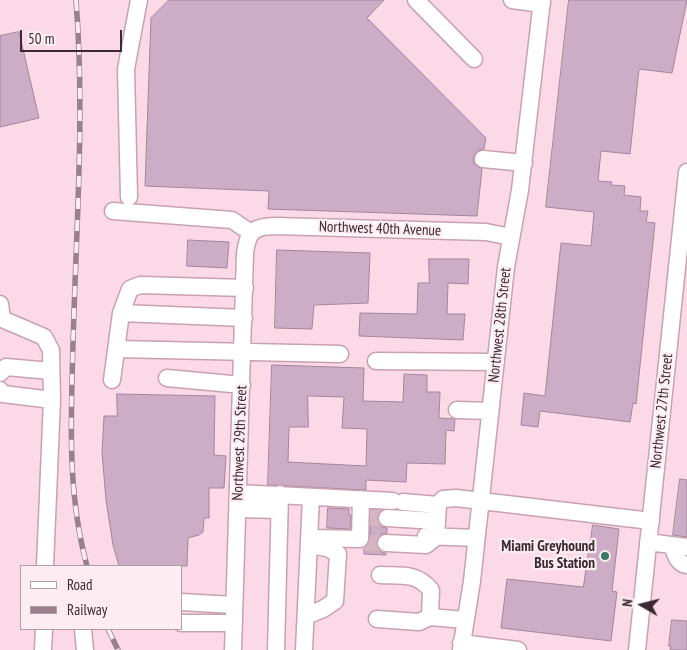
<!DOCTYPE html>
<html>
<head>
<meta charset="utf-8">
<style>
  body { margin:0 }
  #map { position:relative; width:687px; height:650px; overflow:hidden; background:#fbd9e6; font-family:"PT Sans Narrow",sans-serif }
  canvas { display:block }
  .legend { position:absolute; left:20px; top:565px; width:162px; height:65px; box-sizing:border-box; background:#fdecf2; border:1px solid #af9ea5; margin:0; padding:6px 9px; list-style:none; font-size:15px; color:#3a2a31 }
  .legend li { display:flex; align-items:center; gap:10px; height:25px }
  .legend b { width:25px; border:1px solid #af9ea5 }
  .north { position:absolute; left:617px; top:580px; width:50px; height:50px; -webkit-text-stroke:4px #fdecf2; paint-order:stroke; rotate:278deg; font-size:14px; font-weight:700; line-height:20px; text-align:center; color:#3a2a31 }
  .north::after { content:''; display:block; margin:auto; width:18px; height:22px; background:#3a2a31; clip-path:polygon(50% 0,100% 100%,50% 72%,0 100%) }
  .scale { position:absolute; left:20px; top:30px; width:102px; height:22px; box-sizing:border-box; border:2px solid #3a2a31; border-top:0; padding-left:6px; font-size:15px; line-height:18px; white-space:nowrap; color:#3a2a31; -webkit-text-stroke:4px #fdecf2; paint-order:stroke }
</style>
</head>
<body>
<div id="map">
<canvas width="687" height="650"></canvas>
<ul class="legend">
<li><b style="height:6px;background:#fff"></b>Road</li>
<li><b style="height:6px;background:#99808a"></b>Railway</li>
</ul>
<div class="north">N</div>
<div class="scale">50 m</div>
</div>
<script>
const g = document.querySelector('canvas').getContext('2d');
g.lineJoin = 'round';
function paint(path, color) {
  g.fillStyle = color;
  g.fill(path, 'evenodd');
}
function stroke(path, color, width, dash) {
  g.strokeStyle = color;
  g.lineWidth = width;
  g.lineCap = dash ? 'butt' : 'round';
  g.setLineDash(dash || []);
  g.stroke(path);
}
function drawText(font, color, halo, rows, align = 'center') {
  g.font = font + ' "PT Sans Narrow",sans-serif';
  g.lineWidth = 4.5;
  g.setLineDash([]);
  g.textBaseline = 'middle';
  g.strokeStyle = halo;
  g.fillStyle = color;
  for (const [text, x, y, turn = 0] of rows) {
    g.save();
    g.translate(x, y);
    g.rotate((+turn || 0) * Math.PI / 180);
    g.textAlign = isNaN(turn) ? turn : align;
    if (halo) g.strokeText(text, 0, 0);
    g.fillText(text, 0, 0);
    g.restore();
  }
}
const building = new Path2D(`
  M169,0H384L367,18L486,138L484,149L478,150L473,158L474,164L482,169L477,216L268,209L269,191L145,186L151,18Z
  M569,0H687L672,73L639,69L630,154L601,151L598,181L612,182L611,185L625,186L624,195L641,197L640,211H648L646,222L655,223L636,404L633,403L630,422L540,411L538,427L521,425L524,393L545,396L561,243L591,246L594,212L546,207Z
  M19,32L39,118L0,127V36Z
  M188,240L229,242L227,268L187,266Z
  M277,250L370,253L368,303L314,305L312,329L275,328Z
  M429,259H469L468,284L448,283L447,314H465L463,340L359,336L360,313L417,314L418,283H429Z
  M272,365L364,368L363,401L403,402L404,374L427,375V392H440L439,418L455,419L454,431L446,430L445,464L407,463L406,482L366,480V490L268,485ZM308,396L344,397L342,428L367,429L366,466L288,462L289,427H308Z
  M117,394L215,396L214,455L226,456L224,488H209V518H204L203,532L199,535L188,538L187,566H119L113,545L106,500L102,452L104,416H117Z
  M680,479L687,480V537L673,535Z
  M328,508L349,509V515H351L350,529L327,528Z
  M371,510H381L377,517L378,522L382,527L387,528V533L382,534L378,537L376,543L377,548L381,552L386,553V555L364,554V548L368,545L370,540Z
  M593,525L619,529L612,591L617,592L611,641L501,628L507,579L583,587Z
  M672,620L687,621V650H670L671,646H669Z`);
paint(building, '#cdacc6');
stroke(building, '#a4859e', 1);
stroke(new Path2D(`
  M365,518H387
  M364,542L368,543H386`), '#d4b6c2', 16, [16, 8]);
const minor = new Path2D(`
  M416,0L474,59
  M512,0L542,4
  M483,159L524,163
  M129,197L126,69L139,0
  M113,211L232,220L251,233
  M0,304L2,319L44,337L51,350L52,400L45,566
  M121,313L244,318
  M117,349L340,354
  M376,361L496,362
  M0,373L6,367L51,371
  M167,378L242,385
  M112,380L121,313L130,289L140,285L245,288
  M0,390L3,394L52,400
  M457,410L490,411
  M238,493L393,501
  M403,502L438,505
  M238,509L279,510
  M387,518L437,521
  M426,536L476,538
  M312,538L360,539L361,499
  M648,542L687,547
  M386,543L426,545L436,537L438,505L443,499L456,498L651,521
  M672,545C675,554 677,564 687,565
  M380,575C401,576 416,572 431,590L430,617L465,620
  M181,602L234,605
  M306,616L323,609L335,601L338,554L327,548L310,545
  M377,619L419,622L430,617
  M181,623H233
  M83,629L85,650
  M461,643L518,650
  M43,650L44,629
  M233,650L245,253C248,231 254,226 276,226L486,232L511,237
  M276,650L280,494
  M304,650L311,497
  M461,650L472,581L506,267L520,190L542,0
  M637,650L687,172`);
stroke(minor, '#c9a1b1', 19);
stroke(minor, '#fff', 16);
const rail = new Path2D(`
  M76,0C85,114 76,230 73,344C71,419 67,493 87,566
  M108,629L118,650`);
stroke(rail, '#99808a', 5.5);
stroke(rail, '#fdecf2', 4, [11]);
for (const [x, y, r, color] of [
  [605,556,5,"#387866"]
]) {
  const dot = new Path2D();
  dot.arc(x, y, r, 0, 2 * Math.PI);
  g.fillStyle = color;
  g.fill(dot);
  stroke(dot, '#fdecf2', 2);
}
drawText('15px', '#3a2a31', '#fdecf2', [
  ["Northwest 40th Avenue",380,229,2],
  ["Northwest 28th Street",500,325,-84],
  ["Northwest 27th Street",662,411,-84],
  ["Northwest 29th Street",240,443,-88]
]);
drawText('bold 15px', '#3a2a31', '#fdecf2', [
  ["Miami Greyhound",595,547],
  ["Bus Station",595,564]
], 'right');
</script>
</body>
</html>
